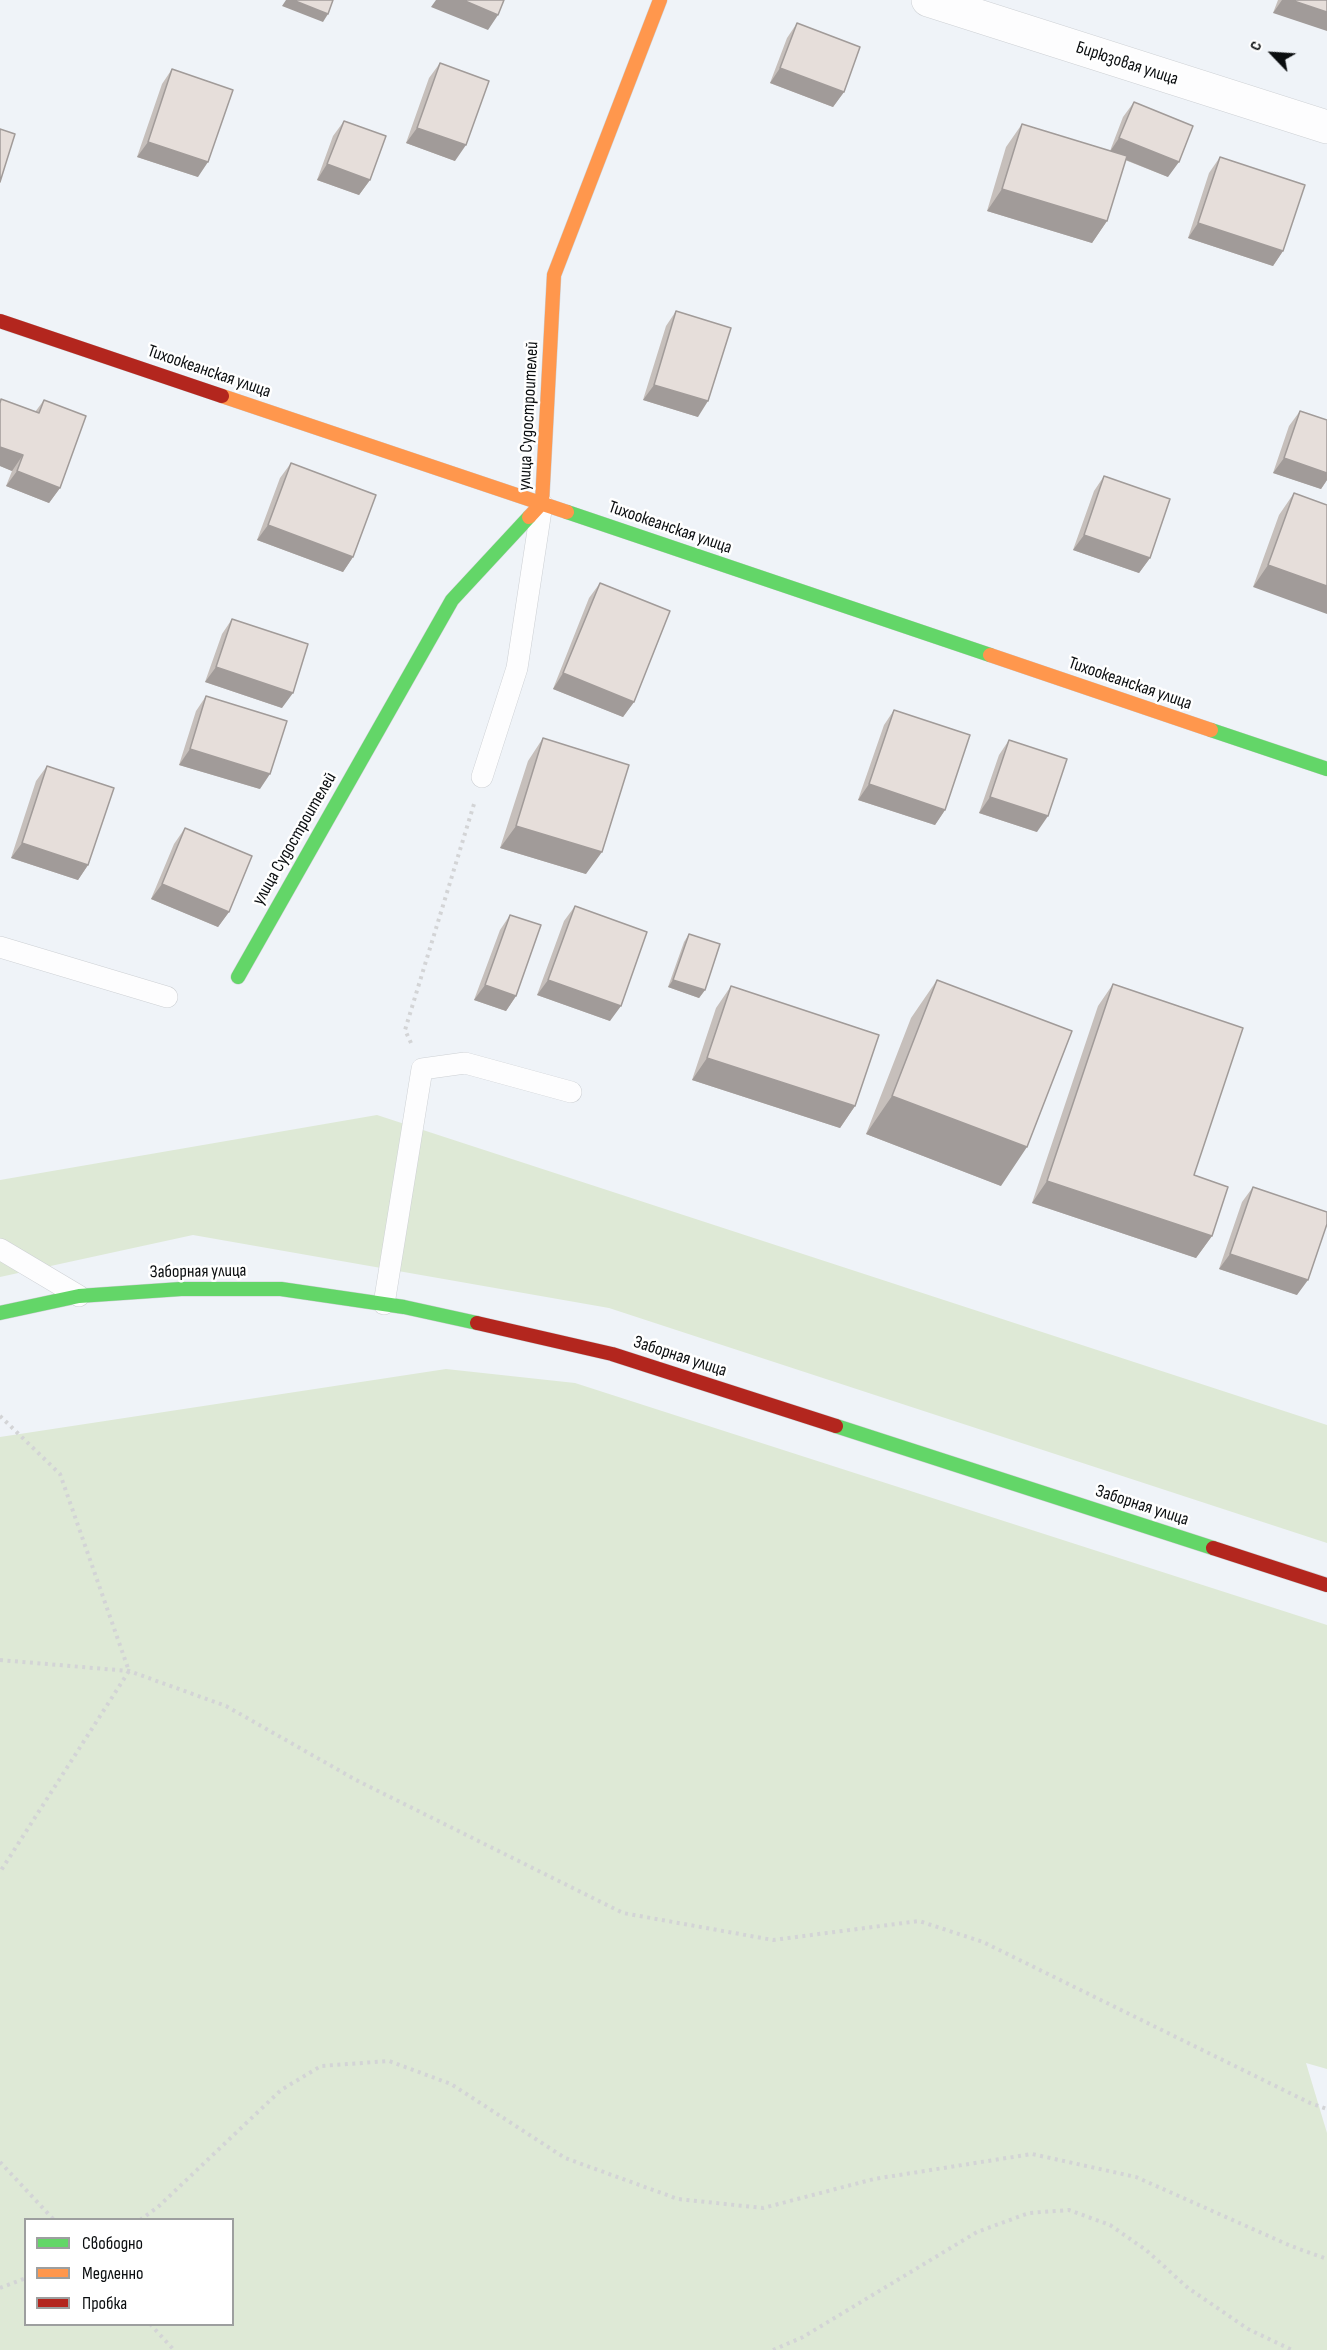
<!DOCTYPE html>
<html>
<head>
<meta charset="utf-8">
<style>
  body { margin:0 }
  #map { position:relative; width:1327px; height:2350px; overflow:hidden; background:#eff3f8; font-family:"Sofia Sans Condensed",sans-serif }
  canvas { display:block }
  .legend { position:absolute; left:24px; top:2218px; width:210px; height:108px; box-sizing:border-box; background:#fff; border:2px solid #9d9f9f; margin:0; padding:8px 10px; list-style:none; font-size:18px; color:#0b0e10 }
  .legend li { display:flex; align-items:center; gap:12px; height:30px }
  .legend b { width:30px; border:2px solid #9d9f9f }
  .north { position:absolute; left:1243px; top:24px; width:60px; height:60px; -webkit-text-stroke:4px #fff; paint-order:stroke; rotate:295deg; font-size:16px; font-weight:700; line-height:24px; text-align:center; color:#0b0e10 }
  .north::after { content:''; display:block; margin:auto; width:21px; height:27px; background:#0b0e10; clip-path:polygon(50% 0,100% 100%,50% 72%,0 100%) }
</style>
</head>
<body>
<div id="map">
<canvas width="1327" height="2350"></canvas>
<ul class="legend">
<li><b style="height:8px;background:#63d668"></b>Свободно</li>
<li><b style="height:8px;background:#ff974d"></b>Медленно</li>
<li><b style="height:8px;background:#b3261e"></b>Пробка</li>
</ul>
<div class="north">С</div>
</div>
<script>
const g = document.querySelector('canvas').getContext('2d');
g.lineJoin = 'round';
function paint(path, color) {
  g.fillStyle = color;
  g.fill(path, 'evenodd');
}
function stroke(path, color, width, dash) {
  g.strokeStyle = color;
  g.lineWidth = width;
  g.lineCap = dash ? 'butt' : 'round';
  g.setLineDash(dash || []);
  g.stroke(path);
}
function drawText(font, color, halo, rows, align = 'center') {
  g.font = font + ' "Sofia Sans Condensed",sans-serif';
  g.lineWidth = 5;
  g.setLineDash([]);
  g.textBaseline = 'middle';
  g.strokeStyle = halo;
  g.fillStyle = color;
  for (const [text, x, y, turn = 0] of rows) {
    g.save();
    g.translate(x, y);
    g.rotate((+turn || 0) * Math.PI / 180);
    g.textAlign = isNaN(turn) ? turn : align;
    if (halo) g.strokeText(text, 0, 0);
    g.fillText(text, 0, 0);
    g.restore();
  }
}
paint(new Path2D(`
  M377,1115L1327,1425V1543L609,1308L193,1235L0,1277V1180Z
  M446,1369L575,1383L1327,1625V2069L1306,2063L1327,2133V2350H0V1437ZM26,2220H232V2324H26Z`), '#dee9d6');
const lane = new Path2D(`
  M482,777L517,668L542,504
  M0,947L167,997
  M0,1249L79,1296
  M384,1304L422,1069L465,1063L571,1092`);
const street = new Path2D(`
  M928,0L1327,127`);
const fast = new Path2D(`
  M567,512L990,655
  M1211,730L1327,769
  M238,977L452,600L529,517
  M0,1313L79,1296L181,1289H281L404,1307L477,1323
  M836,1426L1213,1548`);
const slow = new Path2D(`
  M222,396L567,512
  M529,517L542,503L554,275L660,0
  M990,655L1211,730`);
const jam = new Path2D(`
  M0,321L222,396
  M477,1323L612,1354L836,1426
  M1213,1548L1327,1585`);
stroke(lane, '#cdd0d4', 22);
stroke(street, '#cdd0d4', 34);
stroke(fast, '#cdd0d4', 15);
stroke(slow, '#cdd0d4', 15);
stroke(jam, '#cdd0d4', 15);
stroke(new Path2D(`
  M411,1043L405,1030L474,804
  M0,1416L60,1474L129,1671L0,1872
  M0,1660L129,1671L226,1706L356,1780L623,1913L773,1940L919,1921L983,1942L1310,2103L1327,2109
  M0,2162L54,2220
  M140,2220L158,2207L281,2090L321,2066L389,2061L451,2084L565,2158L678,2199L763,2208L874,2179L1032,2154L1136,2177L1291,2246L1327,2259
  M0,2288L26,2278
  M150,2324L174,2350
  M773,2350L803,2337L977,2232L1029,2213L1069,2210L1110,2225L1146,2250L1188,2288L1248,2329L1292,2350`), '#d3d4d6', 4, [3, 4.5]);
stroke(lane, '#fdfdfe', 21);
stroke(street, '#fdfdfe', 33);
stroke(fast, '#63d668', 14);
stroke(slow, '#ff974d', 14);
stroke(jam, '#b3261e', 14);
paint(new Path2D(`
  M1278,0H1327L1273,13Z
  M797,23L844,92L833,107L770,83L787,38Z
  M440,63L455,161L406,143L429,78Z
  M172,69L198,177L137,157L162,84Z
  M1134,102L1168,177L1125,160L1107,221L1092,243L987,211L1006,147L1022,124L1110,151L1123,117Z
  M344,121L370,180L359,195L317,180L333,136Z
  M1220,157L1283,251L1273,266L1188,238L1209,173Z
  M676,311L698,417L643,400L666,326Z
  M1,399L35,412L44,400L60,488L49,503L6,486L12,471L0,466V401Z
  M1300,411L1327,420V480L1321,489L1273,473L1289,426Z
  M291,463L353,557L343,572L257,540L280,478Z
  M1104,476L1150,558L1139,573L1073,550L1094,491Z
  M1294,493L1327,505L1253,587L1279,515Z
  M600,583L634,702L623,717L553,689L589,598Z
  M232,619L282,708L205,682L222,634Z
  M206,696L260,789L179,765L196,711Z
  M894,710L945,810L935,825L858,800L884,725Z
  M543,738L586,874L500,848L528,761Z
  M1009,740L1037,832L979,813L999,755Z
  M47,766L88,865L78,880L11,858L36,781Z
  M185,828L229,912L218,927L151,899L174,844Z
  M575,906L610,1021L537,995L564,921Z
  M510,915L516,996L506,1011L474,1000L500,930Z
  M689,934L705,990L699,998L668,987L684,942Z
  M937,980L1001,1186L866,1134L911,1018Z
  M1113,984L1194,1175L1212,1236L1196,1258L1032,1203L1098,1006Z
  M731,986L855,1106L840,1128L692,1080L716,1008Z
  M1253,1187L1297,1295L1219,1269L1242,1202Z`), '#c6bfbb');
paint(new Path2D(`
  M286,0H293L328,14L323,22L282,6Z
  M436,0H463L498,15L488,30L431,7Z
  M1282,0H1291L1327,12V31L1273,13Z
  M780,68L844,92L833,107L770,83Z
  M417,128L466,145L455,161L406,143Z
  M1119,138L1179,162L1168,177L1109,153Z
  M148,142L208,162L198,177L137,157Z
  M327,164L370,180L359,195L317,180Z
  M1002,189L1107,221L1092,243L987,211Z
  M1198,223L1283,251L1273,266L1188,238Z
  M654,385L708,401L698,417L643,400Z
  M0,447L23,455L12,471L0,466Z
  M1284,458L1327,473V480L1321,489L1273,473Z
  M17,471L60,488L49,503L6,486Z
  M268,525L353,557L343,572L257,540Z
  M1084,535L1150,558L1139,573L1073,550Z
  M1268,565L1327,586V614L1253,587Z
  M216,667L293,693L282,708L205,682Z
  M563,673L634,702L623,717L553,689Z
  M190,749L270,774L260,789L179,765Z
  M869,784L945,810L935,825L858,800Z
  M990,797L1048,816L1037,832L979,813Z
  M516,826L602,852L586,874L500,848Z
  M22,843L88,865L78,880L11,858Z
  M162,884L229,912L218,927L151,899Z
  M548,980L621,1006L610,1021L537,995Z
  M673,980L705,990L699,998L668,987Z
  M485,985L516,996L506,1011L474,1000Z
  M707,1058L855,1106L840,1128L692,1080Z
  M892,1096L1027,1147L1001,1186L866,1134Z
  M1047,1181L1212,1236L1196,1258L1032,1203Z
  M1230,1254L1308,1280L1297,1295L1219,1269Z`), '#a19b99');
const building = new Path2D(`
  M293,0H333L328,14Z
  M463,0H504L498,15Z
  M1291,0H1327V12Z
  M797,23L860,47L844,92L780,68Z
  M440,63L489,81L466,145L417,128Z
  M172,69L233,90L208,162L148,142Z
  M1134,102L1193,126L1179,162L1119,138Z
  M344,121L386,136L370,180L327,164Z
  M1022,124L1127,156L1107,221L1002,189Z
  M0,129L15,134L0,182Z
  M1220,157L1305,185L1283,251L1198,223Z
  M676,311L731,328L708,401L654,385Z
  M1,399L39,413L44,400L86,416L60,488L17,471L23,455L0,447V403Z
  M1300,411L1327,420V473L1284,458Z
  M291,463L376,495L353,557L268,525Z
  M1104,476L1170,499L1150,558L1084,535Z
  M1294,493L1327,505V586L1268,565Z
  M600,583L670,611L634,702L563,673Z
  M232,619L308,644L293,693L216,667Z
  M206,696L287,721L270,774L190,749Z
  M894,710L970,735L945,810L869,784Z
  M543,738L629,765L602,852L516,826Z
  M1009,740L1067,759L1048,816L990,797Z
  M47,766L114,788L88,865L22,843Z
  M185,828L252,856L229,912L162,884Z
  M575,906L647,932L621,1006L548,980Z
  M510,915L541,925L516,996L485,985Z
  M689,934L720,944L705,990L673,980Z
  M937,980L1072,1031L1027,1147L892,1096Z
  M1113,984L1243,1028L1194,1175L1228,1187L1212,1236L1047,1181Z
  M731,986L879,1035L855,1106L707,1058Z
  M1253,1187L1327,1212V1224L1308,1280L1230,1254Z`);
paint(building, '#e6deda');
stroke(building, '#a19b99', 1.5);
drawText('18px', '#0b0e10', '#fff', [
  ["Бирюзовая улица",1127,64,18],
  ["Тихоокеанская улица",209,372,19],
  ["улица Судостроителей",529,416,-87],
  ["Тихоокеанская улица",670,528,19],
  ["Тихоокеанская улица",1130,684,19],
  ["улица Судостроителей",295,839,-60],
  ["Заборная улица",198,1272,-1],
  ["Заборная улица",680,1357,18],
  ["Заборная улица",1142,1506,18]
]);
</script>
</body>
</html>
